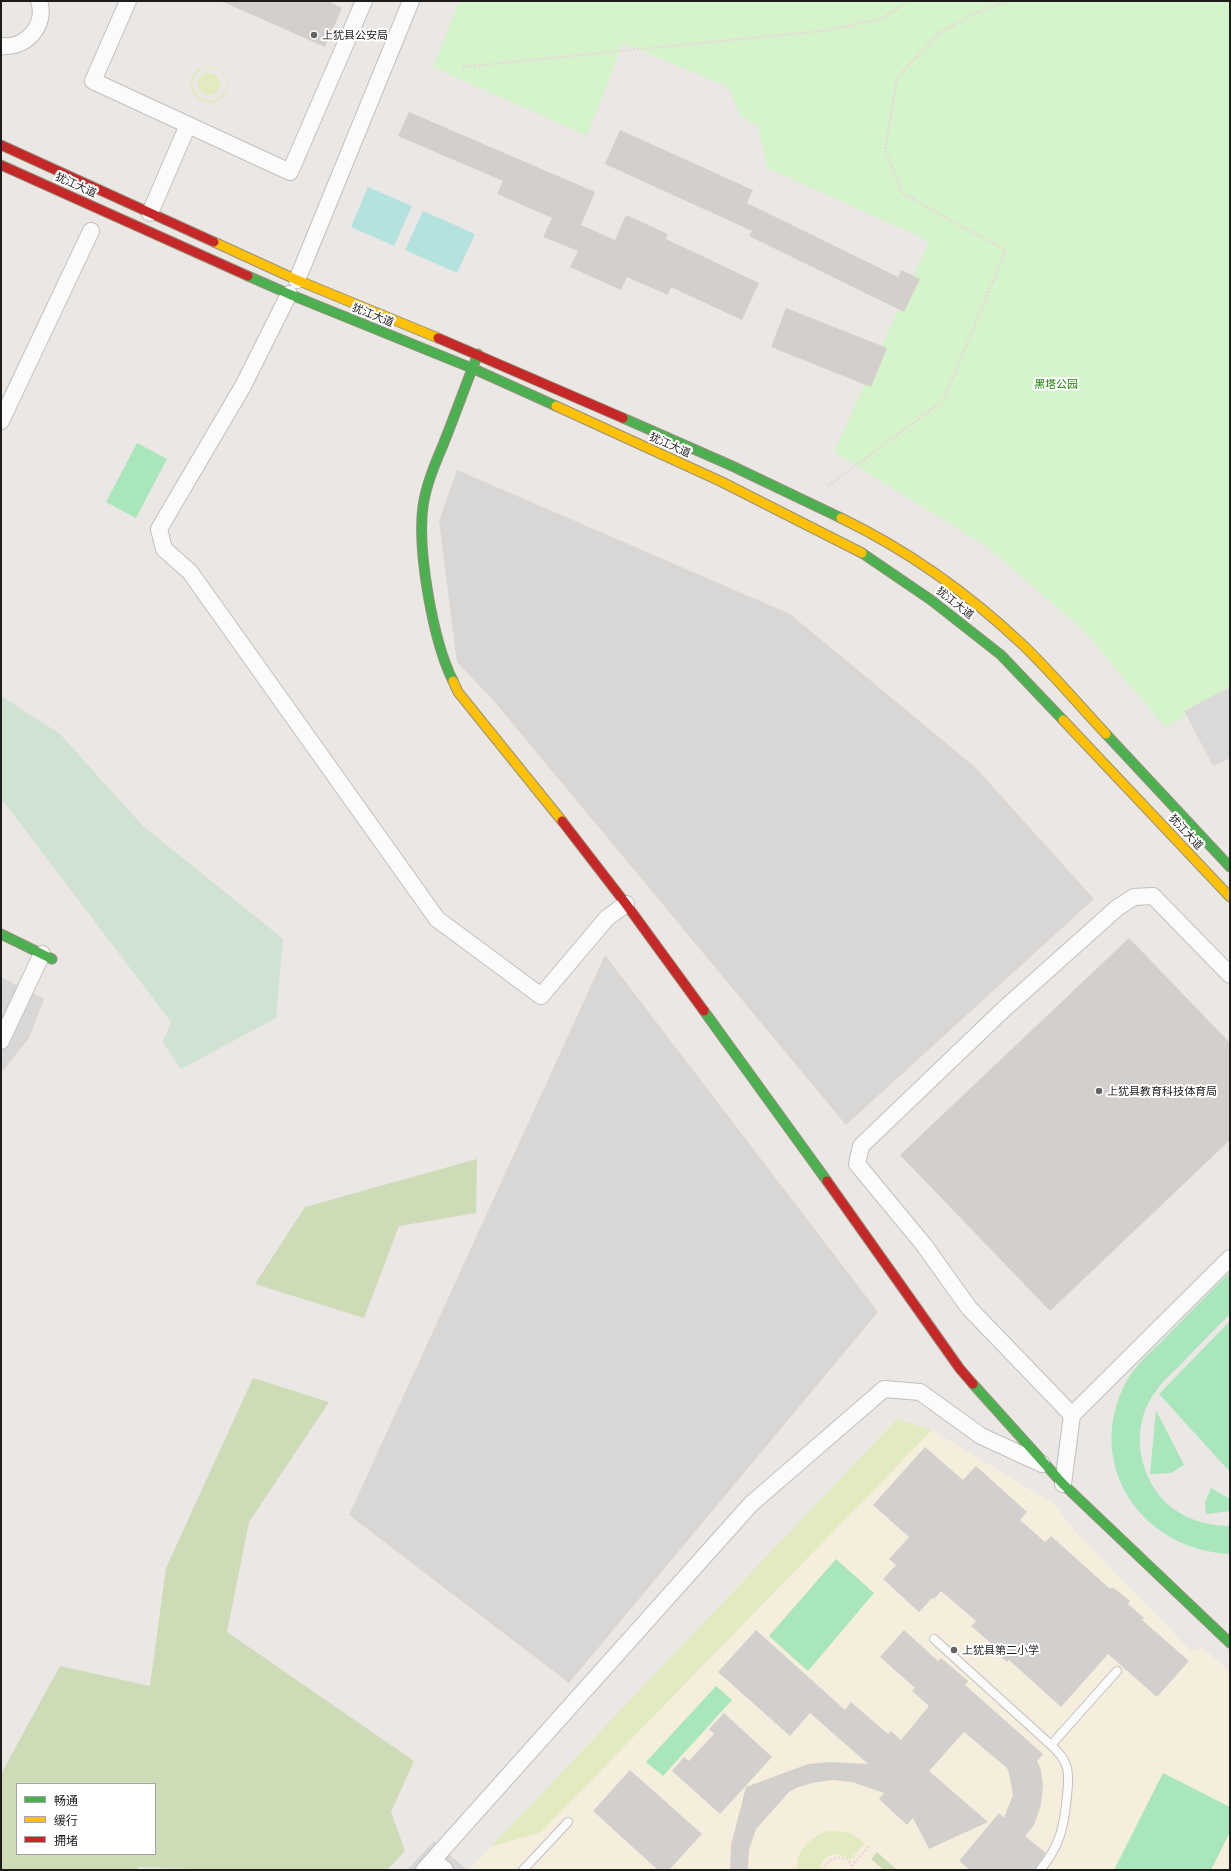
<!DOCTYPE html>
<html>
<head>
<meta charset="utf-8">
<style>
  body { margin:0 }
  #map { position:relative; width:1231px; height:1871px; overflow:hidden; background:#eae7e4; font-family:Ubuntu,"Noto Sans SC",sans-serif }
  canvas { display:block }
  .frame { position:absolute; inset:0; border:2px solid #1c1c1c; pointer-events:none }
  .legend { position:absolute; left:16px; top:1783px; width:140px; height:72px; box-sizing:border-box; background:#fff; border:1px solid #a4a4a4; margin:0; padding:5px 7px; list-style:none; font-size:12px; color:#1c1c1c }
  .legend li { display:flex; align-items:center; gap:8px; height:20px }
  .legend b { width:20px; border:1px solid #a4a4a4 }
</style>
</head>
<body>
<div id="map">
<canvas width="1231" height="1871"></canvas>
<div class="frame"></div>
<ul class="legend">
<li><b style="height:5px;background:#4caf50"></b>畅通</li>
<li><b style="height:5px;background:#ffc107"></b>缓行</li>
<li><b style="height:5px;background:#c62828"></b>拥堵</li>
</ul>
</div>
<script>
const g = document.querySelector('canvas').getContext('2d');
g.lineJoin = 'round';
function paint(path, color) {
  g.fillStyle = color;
  g.fill(path, 'evenodd');
}
function stroke(path, color, width, dash) {
  g.strokeStyle = color;
  g.lineWidth = width;
  g.lineCap = dash ? 'butt' : 'round';
  g.setLineDash(dash || []);
  g.stroke(path);
}
function drawText(font, color, halo, rows, align = 'center') {
  g.font = font + ' Ubuntu,"Noto Sans SC",sans-serif';
  g.lineWidth = 4;
  g.setLineDash([]);
  g.textBaseline = 'middle';
  g.strokeStyle = halo;
  g.fillStyle = color;
  for (const [text, x, y, turn = 0] of rows) {
    g.save();
    g.translate(x, y);
    g.rotate((+turn || 0) * Math.PI / 180);
    g.textAlign = isNaN(turn) ? turn : align;
    if (halo) g.strokeText(text, 0, 0);
    g.fillText(text, 0, 0);
    g.restore();
  }
}
paint(new Path2D(`
  M457,470L790,614L975,767L1094,899L846,1125L493,700L457,662L439,521Z
  M605,955L878,1312L569,1683L349,1515Z
  M1,977L44,999L29,1038L1,1073Z
  M434,1841L467,1870H407Z`), '#d9d7d6');
paint(new Path2D(`
  M932,1430L1054,1504L1074,1530L1192,1652L1203,1648L1230,1672V1870H468L491,1847L541,1832Z`), '#f6eedd');
paint(new Path2D(`
  M208,65L221,69L228,79C230,119 174,103 196,70ZM206,67C230,65 235,95 211,101C190,99 185,76 206,67Z
  M198 84a11 11 0 1 1 22 0a11 11 0 1 1-22 0Z
  M897,1419L932,1430L541,1832L491,1847Z
  M828,1831L848,1832L865,1843L850,1860C838,1850 822,1853 820,1870H797C796,1850 810,1837 828,1831Z`), '#e2ebbf');
paint(new Path2D(`
  M477,1159L476,1213L399,1226L364,1318L255,1284L305,1207Z
  M253,1378L329,1402L249,1522L227,1632L414,1761L391,1812L405,1851L387,1870H211L139,1867L138,1870H1V1774L60,1666L150,1686L166,1568ZM17,1784H155V1854H17Z
  M877,1852L897,1870H884L871,1859Z`), '#cddbb6');
paint(new Path2D(`
  M1,696L60,734L142,825L283,939L276,1018L181,1069L163,1042L171,1022L1,798Z`), '#d0e2d2');
paint(new Path2D(`
  M459,1H1230V686L1166,728L1082,629L987,547L834,452L929,241L767,168L758,126L740,116L728,87L623,43L587,136L433,67Z`), '#d6f4cb');
paint(new Path2D(`
  M137,443L167,459L136,518L106,502Z
  M1230,1272V1314C1215,1329 1200,1344 1185,1360C1176,1370 1164,1379 1156,1391C1133,1421 1136,1461 1156,1491C1172,1515 1202,1526 1230,1526V1554C1141,1550 1083,1464 1126,1382C1135,1365 1151,1352 1164,1339C1186,1316 1208,1294 1230,1272Z
  M1230,1321V1472L1159,1394Z
  M1156,1410L1184,1465L1171,1473L1150,1474Z
  M1211,1488L1230,1499V1511L1206,1514L1205,1503Z
  M836,1559L874,1593L808,1671L769,1636Z
  M716,1686L732,1700L663,1776L646,1762Z
  M1163,1773L1230,1807V1832L1211,1870H1114Z`), '#aae6bc');
paint(new Path2D(`
  M1230,687V758L1213,766L1184,711Z`), '#dad9d8');
paint(new Path2D(`
  M368,187L412,206L394,246L351,227Z
  M423,211L475,234L457,273L405,250Z`), '#b3e2df');
paint(new Path2D(`
  M221,1H328L342,8L325,47Z
  M409,112L595,192L581,225L615,240L626,215L668,234L666,239L759,283L742,320L671,287L668,295L627,277L621,290L570,267L578,251L543,237L552,218L497,194L503,181L398,136Z
  M620,130L753,190L747,203L898,277L901,270L920,279L904,312L749,236L752,231L605,164Z
  M786,308L887,348L871,387L771,347Z
  M1129,938L1230,1043V1140L1050,1311L900,1155Z
  M925,1447L963,1480L976,1466L1027,1512L1020,1520L1045,1542L1051,1536L1109,1588H1114L1130,1601L1128,1604L1144,1618L1142,1620L1189,1661L1157,1697L1108,1654L1061,1707L1009,1660L1007,1662L992,1649L994,1646L971,1626L976,1621L941,1591L934,1599L932,1598L919,1612L883,1579L896,1565L889,1559L909,1537L873,1505Z
  M756,1630L845,1710L851,1702L888,1734L891,1731L901,1740L929,1706L912,1691L915,1688L880,1657L904,1630L938,1661L941,1658L968,1681L965,1685L1043,1754L1037,1761L1041,1770L1043,1785L1041,1805L1034,1825L1025,1836L1046,1853L1034,1870H970L959,1861L999,1813L1004,1818L1013,1795L1009,1773L1007,1768L964,1732L929,1771L988,1822L929,1849L913,1818L907,1825L879,1799L884,1793L852,1782L832,1780L812,1783L796,1788L789,1792L756,1829L749,1850L748,1870H730L731,1845L746,1787L808,1764L829,1762L868,1764L810,1713L790,1736L718,1672Z
  M724,1713L772,1757L720,1814L672,1771L684,1757L689,1761L714,1734L709,1729Z
  M630,1770L702,1834L669,1870H658L593,1811Z`), '#d3cfcd');
const lane = new Path2D(`
  M934,1639L1051,1745C1058,1752 1065,1759 1067,1768C1069,1777 1068,1787 1067,1796C1064,1827 1060,1846 1040,1870
  M1051,1745L1117,1671
  M523,1870L568,1822`);
const street = new Path2D(`
  M128,1L93,81L290,172L364,1
  M1,46C26,49 47,25 39,1
  M150,213L188,125
  M297,280L411,1
  M289,294L243,386L159,529L164,549L190,572L437,919L541,996L607,918L626,904
  M1,421L91,231
  M1,1041L42,954
  M1072,1415L1230,1258
  M1063,1484L1072,1415L969,1308L924,1245L857,1164L861,1146L1004,1009L1117,908L1134,897L1153,896L1230,975
  M433,1860L445,1870
  M424,1870L751,1504L884,1389L920,1392L981,1436L1042,1464`);
const fast = new Path2D(`
  M248,276L289,294L474,369L556,406
  M623,418L730,465L841,518
  M862,553L931,600L1001,655L1063,720
  M453,681C433,641 417,551 423,506C426,485 435,464 443,445C455,415 466,384 478,354
  M1106,734L1230,867
  M1,934L52,959
  M704,1011L827,1181
  M973,1384L1063,1484L1230,1643`);
const slow = new Path2D(`
  M214,242L297,280L438,338
  M556,406L722,482L862,553
  M841,518C907,550 969,594 1023,645C1052,673 1079,705 1106,734
  M453,681L458,692L562,821
  M1063,720L1230,897`);
const jam = new Path2D(`
  M1,145L214,242
  M1,165L248,276
  M438,338L623,418
  M562,821L626,904L704,1011
  M827,1181L960,1369L973,1384`);
stroke(lane, '#c1c0bf', 10);
stroke(street, '#c1c0bf', 18);
stroke(fast, '#95907c', 11);
stroke(slow, '#95907c', 11);
stroke(jam, '#95907c', 11);
stroke(new Path2D(`
  M462,67L829,30L883,18L908,1
  M828,486L943,401L1006,250L953,222L902,192L885,150L897,78L939,33L979,11L1010,1
  M851,1866L869,1846
  M823,1870C829,1855 850,1852 853,1870`), '#ead7da', 2.5, [2, 2]);
stroke(lane, '#fcfbfb', 8);
stroke(street, '#fcfbfb', 16);
stroke(fast, '#4caf50', 9);
stroke(slow, '#ffc107', 9);
stroke(jam, '#c62828', 9);
for (const [x, y, r, color] of [
  [314,35,4,"#646362"],
  [1099,1091,4,"#646362"],
  [954,1650,4,"#646362"]
]) {
  const dot = new Path2D();
  dot.arc(x, y, r, 0, 2 * Math.PI);
  g.fillStyle = color;
  g.fill(dot);
  stroke(dot, '#fff', 1.5);
}
drawText('11px', '#1c1c1c', '#fff', [
  ["上犹县公安局",322,35],
  ["上犹县教育科技体育局",1107,1091],
  ["上犹县第二小学",962,1650]
], 'left');
drawText('11px', '#1c1c1c', '#fff', [
  ["犹江大道",76,185,24],
  ["犹江大道",373,315,22],
  ["犹江大道",670,445,24],
  ["犹江大道",955,603,38],
  ["犹江大道",1186,832,47]
]);
drawText('11px', '#1a8202', '#fff', [
  ["黑塔公园",1056,384]
]);
</script>
</body>
</html>
